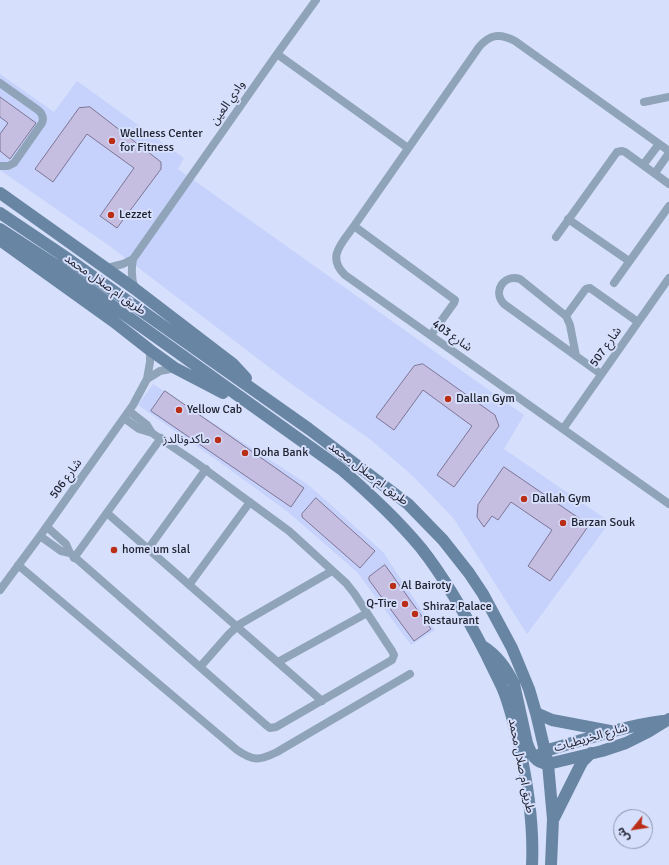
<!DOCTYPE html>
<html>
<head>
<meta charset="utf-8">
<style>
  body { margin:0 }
  #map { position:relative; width:669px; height:865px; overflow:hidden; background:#d6dffb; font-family:Signika,"Noto Sans Arabic",sans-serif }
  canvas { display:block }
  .north { position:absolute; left:613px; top:809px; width:40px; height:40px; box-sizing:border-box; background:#d6dffb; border:1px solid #8d94aa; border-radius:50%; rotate:240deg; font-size:11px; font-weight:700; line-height:16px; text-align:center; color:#202330 }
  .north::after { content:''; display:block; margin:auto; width:14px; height:18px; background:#ba2e17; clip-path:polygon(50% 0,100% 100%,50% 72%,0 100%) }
</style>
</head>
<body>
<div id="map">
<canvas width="669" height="865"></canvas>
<div class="north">ش</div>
</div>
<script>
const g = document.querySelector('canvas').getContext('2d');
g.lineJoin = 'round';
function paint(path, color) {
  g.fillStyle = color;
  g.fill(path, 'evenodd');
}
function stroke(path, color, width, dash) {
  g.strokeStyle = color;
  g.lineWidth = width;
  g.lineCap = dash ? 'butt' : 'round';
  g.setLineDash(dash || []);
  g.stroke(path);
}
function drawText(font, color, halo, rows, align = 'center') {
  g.font = font + ' Signika,"Noto Sans Arabic",sans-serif';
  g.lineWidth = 4;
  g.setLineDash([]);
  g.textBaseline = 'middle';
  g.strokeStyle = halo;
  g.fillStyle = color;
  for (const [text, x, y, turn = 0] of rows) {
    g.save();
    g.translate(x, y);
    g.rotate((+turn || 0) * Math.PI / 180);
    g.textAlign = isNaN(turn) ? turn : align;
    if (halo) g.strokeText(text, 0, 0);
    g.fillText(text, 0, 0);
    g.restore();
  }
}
paint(new Path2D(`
  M0,74L54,112L77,81L184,158L178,169L524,415L504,449L610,522L527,634L454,519L414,477L371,440L290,383L111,247L0,170Z
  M153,384L307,484L320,495L383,552L435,630L411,645L357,572L288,512L218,461L138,405Z`), '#c6d2fc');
const building = new Path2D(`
  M0,97L36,123L10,159L0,151V134L8,123L0,117Z
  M90,107L161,162V169L117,228L100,216L134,168L87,134L53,182L35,169L79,108Z
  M423,364L495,415L499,426L454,487L437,475L472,426L423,390L394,430L376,417L414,366Z
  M165,391L230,436L304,488L291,507L151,411Z
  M504,467L589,525L550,581L528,566L552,530L511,502L498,520L492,516L484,527L477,517L478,505Z
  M316,498L375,551L360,568L302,517V514Z
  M385,565L431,629L414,641L369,580V577Z`);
paint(building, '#c6bee1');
stroke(building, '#7c7595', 1);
stroke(new Path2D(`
  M277,54L408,148
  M0,83L38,110C43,114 44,118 42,123L14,163L8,166H0
  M644,102L669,97
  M669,151L515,41C500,33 490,34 479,47L354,226C342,243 326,257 345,275L669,504
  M643,165L659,144
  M655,173L669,153
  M568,219L629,261
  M354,226L455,300L454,303L431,335
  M556,237L617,152L622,151L625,152L669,184
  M107,268L123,264L133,259
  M614,283L669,206
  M135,289C131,279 131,270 133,259L277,54L316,0
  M566,316L585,290L586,289L590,288L638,322
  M576,356L570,325L566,316L520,279C504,274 492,291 504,304L601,374
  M147,379L160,371L175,368
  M129,411L147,425L152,433
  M563,429L669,278
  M107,513L322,701
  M47,527L66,544L70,553
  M40,536L61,551L70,553L266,725L270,728L276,727L392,660L394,655L392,651L354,593L346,583L289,531L195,462L152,433L139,429L124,418
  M148,549L206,469
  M74,558L161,438
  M18,565L237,750C253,761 259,761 277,752L410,674
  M189,585L250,502
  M0,590L40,536L133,405L147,379L150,362V350
  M278,662L367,613
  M200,667L229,634L240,624L332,571`), '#8fa4b8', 8);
stroke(new Path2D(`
  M0,193L135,289L233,364L246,378
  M0,213L61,254L309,429L408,504L443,540L469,573L483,594L512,648L529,689L536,713L548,764L553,819L551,865
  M0,229L54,264L341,469C370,494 397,519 421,548C447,581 467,617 486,654C491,665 497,676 502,687C510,705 514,725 519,745C528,785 534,824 532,865
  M0,240L113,321L150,350L175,368L223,393
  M484,647C498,656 507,669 514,684L527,743C531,754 535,763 548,764L602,751L626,743L648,732L669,719
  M536,713L552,720L610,731
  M538,756L545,751C584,740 623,726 663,721
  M554,818L580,766L583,761L591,753`), '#6886a3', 12);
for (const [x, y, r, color] of [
  [112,141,4,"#ba2e17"],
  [111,215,4,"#ba2e17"],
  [448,399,4,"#ba2e17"],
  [179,410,4,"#ba2e17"],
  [218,440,4,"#ba2e17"],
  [245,453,4,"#ba2e17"],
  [524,499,4,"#ba2e17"],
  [563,523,4,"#ba2e17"],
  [114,550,4,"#ba2e17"],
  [393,586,4,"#ba2e17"],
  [405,604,4,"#ba2e17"],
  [415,614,4,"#ba2e17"]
]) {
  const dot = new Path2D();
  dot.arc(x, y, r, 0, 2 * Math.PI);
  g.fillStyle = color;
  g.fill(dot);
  stroke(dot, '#d6dffb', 1.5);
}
drawText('12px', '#202330', '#d6dffb', [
  ["وادي العين",228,103,-55],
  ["طريق ام صلال محمد",105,285,35],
  ["شارع 403",452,336,35],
  ["شارع 507",606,347,-55],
  ["طريق ام صلال محمد",368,474,37],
  ["شارع 506",66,479,-54],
  ["شارع الخريطيات",591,738,-16],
  ["طريق ام صلال محمد",521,766,79]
]);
drawText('12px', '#202330', '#d6dffb', [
  ["Wellness Center",120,134],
  ["for Fitness",120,148],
  ["Lezzet",119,215],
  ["Dallan Gym",456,399],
  ["Yellow Cab",187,410],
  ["ماكدونالدز",210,440,"right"],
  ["Doha Bank",253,453],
  ["Dallah Gym",532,499],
  ["Barzan Souk",571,523],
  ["home um slal",122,550],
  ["Al Bairoty",401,586],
  ["Q-Tire",397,604,"right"],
  ["Shiraz Palace",423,607],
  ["Restaurant",423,621]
], 'left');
</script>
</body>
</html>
